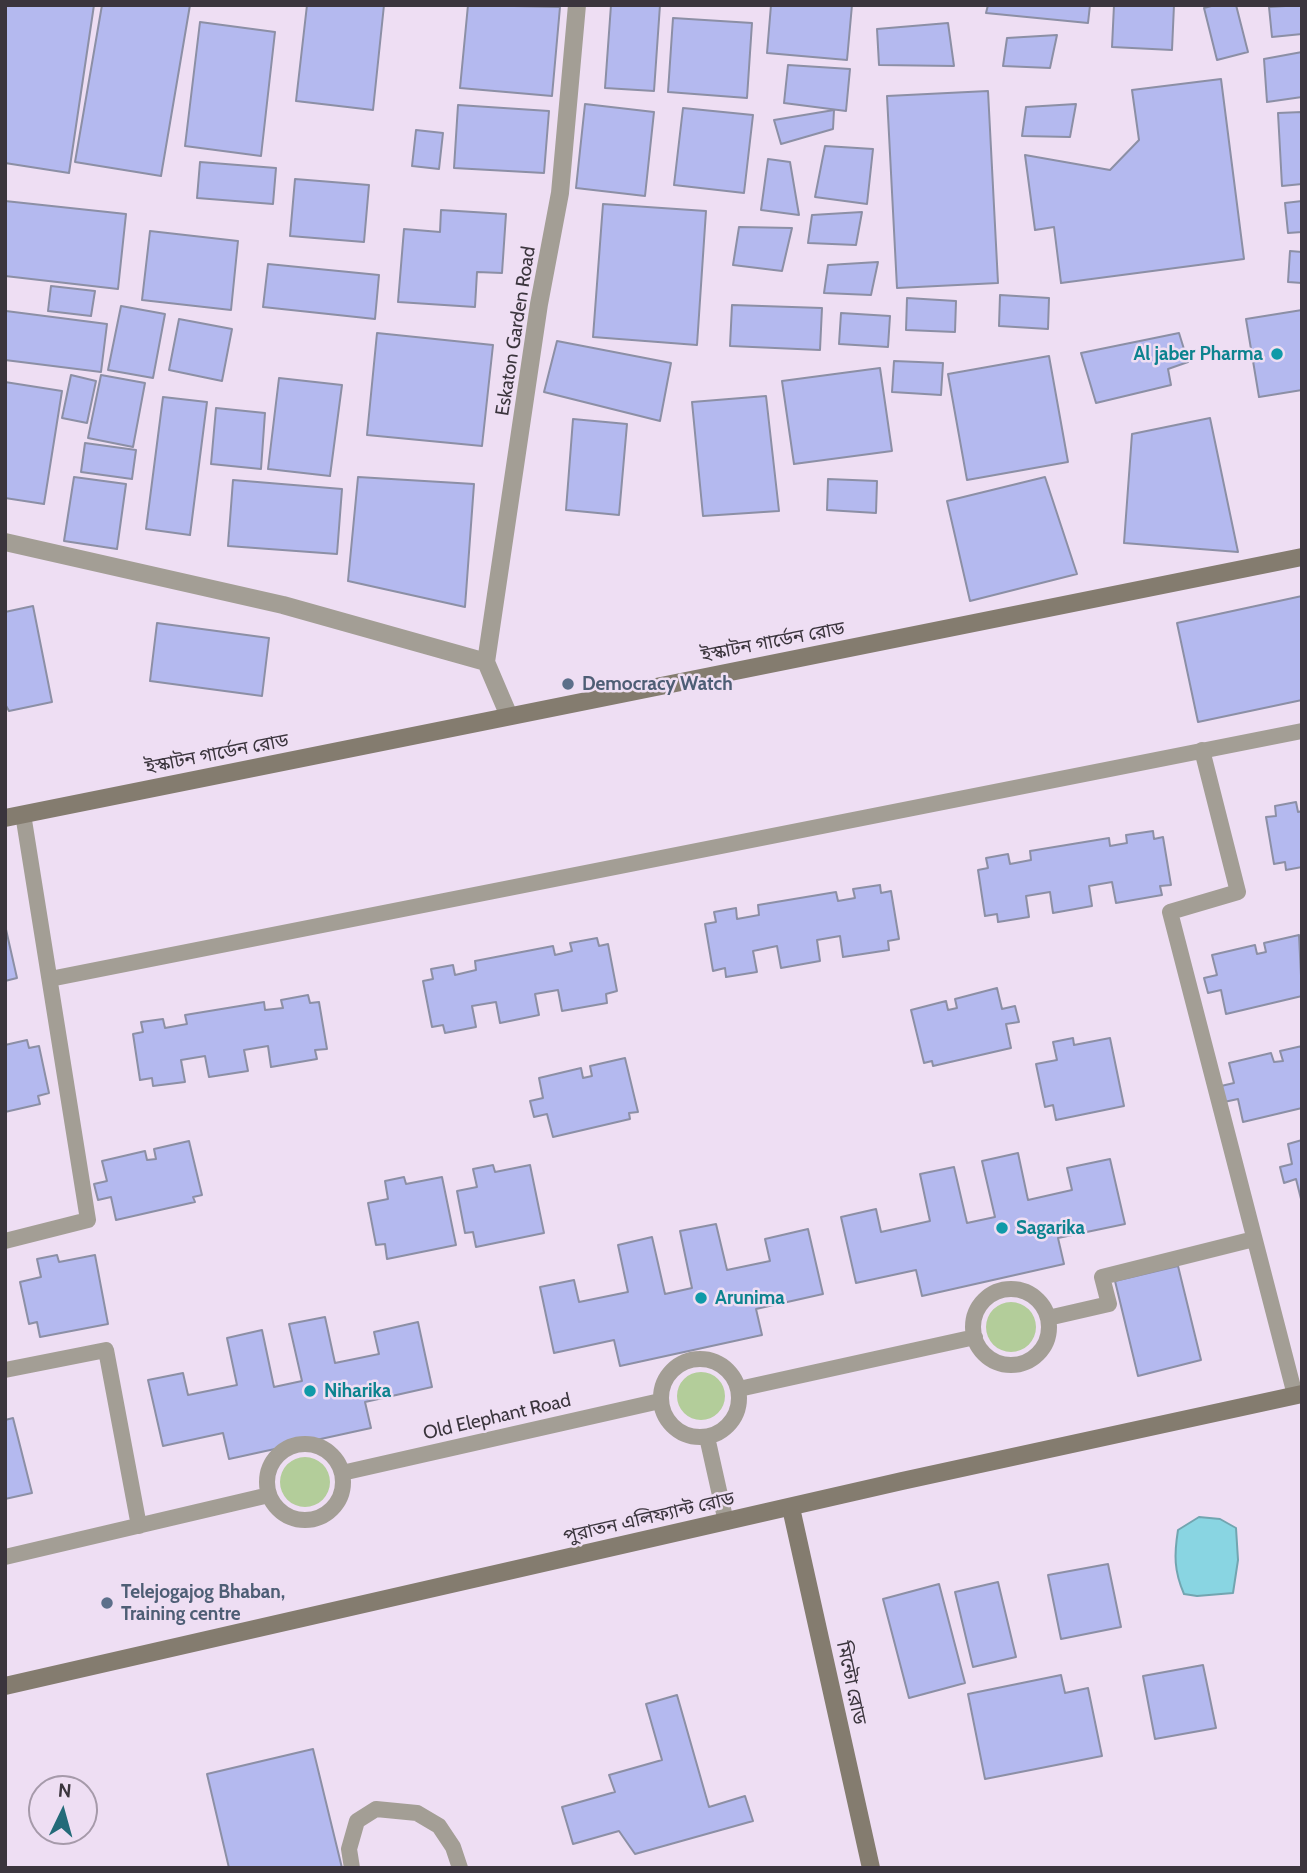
<!DOCTYPE html>
<html>
<head>
<meta charset="utf-8">
<style>
  body { margin:0 }
  #map { position:relative; width:1307px; height:1873px; overflow:hidden; background:#eedef3; font-family:Cabin,sans-serif }
  canvas { display:block }
  .frame { position:absolute; inset:0; border:7px solid #3b353d; pointer-events:none }
  .north { position:absolute; left:28px; top:1775px; width:70px; height:70px; box-sizing:border-box; background:#eedef3; border:2px solid #a69aaa; border-radius:50%; rotate:5deg; font-size:19px; font-weight:700; line-height:28px; text-align:center; color:#3b353d }
  .north::after { content:''; display:block; margin:auto; width:24px; height:32px; background:#246b79; clip-path:polygon(50% 0,100% 100%,50% 72%,0 100%) }
</style>
</head>
<body>
<div id="map">
<canvas width="1307" height="1873"></canvas>
<div class="frame"></div>
<div class="north">N</div>
</div>
<script>
const g = document.querySelector('canvas').getContext('2d');
g.lineJoin = 'round';
function paint(path, color) {
  g.fillStyle = color;
  g.fill(path, 'evenodd');
}
function stroke(path, color, width, dash) {
  g.strokeStyle = color;
  g.lineWidth = width;
  g.lineCap = dash ? 'butt' : 'round';
  g.setLineDash(dash || []);
  g.stroke(path);
}
function drawText(font, color, halo, rows, align = 'center') {
  g.font = font + ' Cabin,"Noto Sans Bengali",sans-serif';
  g.lineWidth = 5;
  g.setLineDash([]);
  g.textBaseline = 'middle';
  g.strokeStyle = halo;
  g.fillStyle = color;
  for (const [text, x, y, turn = 0] of rows) {
    g.save();
    g.translate(x, y);
    g.rotate((+turn || 0) * Math.PI / 180);
    g.textAlign = isNaN(turn) ? turn : align;
    if (halo) g.strokeText(text, 0, 0);
    g.fillText(text, 0, 0);
    g.restore();
  }
}
paint(new Path2D(`
  M986 1327a25 25 0 1 1 50 0a25 25 0 1 1-50 0Z
  M677 1396a24 24 0 1 1 48 0a24 24 0 1 1-48 0Z
  M280 1482a25 25 0 1 1 50 0a25 25 0 1 1-50 0Z`), '#b3cd9a');
const water = new Path2D(`
  M1199,1517L1220,1519L1236,1528L1238,1560L1233,1593L1197,1596L1184,1594C1174,1571 1174,1555 1178,1530Z`);
paint(water, '#89d5e2');
stroke(water, '#72a5b0', 2);
const building = new Path2D(`
  M5,5H94L69,173L5,163Z
  M102,5H190L161,176L75,162Z
  M307,5H384L373,110L296,101Z
  M468,5L560,7L552,96L460,88Z
  M611,5H660L654,91L605,88Z
  M771,5H852L847,60L767,53Z
  M988,5H1090L1088,23L986,13Z
  M1114,5H1174L1172,50L1112,47Z
  M1215,5H1236L1248,52L1217,60L1204,8Z
  M1302,5V34L1272,37L1269,7Z
  M673,18L752,23L747,98L668,92Z
  M200,22L275,32L261,156L185,146Z
  M948,23L954,66L879,65L877,29Z
  M1057,35L1050,68L1003,66L1007,38Z
  M1302,52V97L1267,102L1264,59Z
  M788,65L850,69L846,111L784,103Z
  M1221,79L1244,259L1061,283L1054,227L1035,230L1025,155L1110,170L1139,140L1132,90Z
  M988,91L998,283L897,288L887,96Z
  M585,104L654,112L645,196L576,188Z
  M1076,104L1070,137L1022,136L1026,107Z
  M458,105L549,111L544,173L454,168Z
  M683,108L753,115L744,193L674,185Z
  M834,110L833,129L781,144L774,120Z
  M1302,112V184L1282,186L1278,113Z
  M416,130L443,133L439,169L412,166Z
  M825,146L873,149L867,204L815,197Z
  M768,159L790,162L799,215L761,210Z
  M200,162L276,168L273,204L197,198Z
  M295,179L369,185L364,242L290,236Z
  M5,201L126,214L118,289L5,276Z
  M1302,201V232L1288,233L1285,203Z
  M603,204L706,211L697,345L593,337Z
  M441,210L506,214L502,273L477,272L475,307L398,302L404,229L440,232Z
  M862,212L856,245L808,243L812,215Z
  M739,227L792,228L782,271L733,265Z
  M150,231L238,241L231,310L142,300Z
  M1290,251L1302,252V283L1288,282Z
  M878,262L871,295L824,293L828,265Z
  M268,264L379,275L375,319L263,307Z
  M51,286L95,291L91,316L48,311Z
  M1000,295L1049,298L1048,329L999,326Z
  M907,298L956,301L955,332L906,330Z
  M732,305L822,308L820,350L730,346Z
  M121,306L165,314L153,378L108,370Z
  M1302,310V390L1259,397L1246,319Z
  M6,311L107,324L101,372L5,360Z
  M841,313L890,316L888,347L839,344Z
  M179,319L232,329L222,381L169,370Z
  M377,333L493,345L482,446L367,435Z
  M1179,333L1188,362L1168,369L1171,385L1096,403L1081,353Z
  M557,341L671,363L660,421L544,392Z
  M1049,356L1068,462L967,480L948,374Z
  M894,361L943,363L941,395L892,392Z
  M880,368L892,451L794,464L782,381Z
  M71,375L96,381L87,423L62,418Z
  M101,375L145,383L133,447L88,438Z
  M279,378L342,385L330,476L268,469Z
  M5,382L62,391L44,504L5,498Z
  M766,396L779,511L703,516L692,402Z
  M163,397L207,402L190,535L146,529Z
  M216,408L265,413L261,469L211,464Z
  M1210,418L1238,552L1124,543L1132,434Z
  M573,419L627,424L619,515L566,510Z
  M85,443L136,450L132,479L81,472Z
  M74,477L126,484L117,549L64,541Z
  M358,477L474,484L465,607L348,581Z
  M1045,477L1077,574L970,601L947,501Z
  M828,479L877,481L876,513L827,510Z
  M233,480L342,489L337,554L228,546Z
  M1302,596V700L1198,722L1177,623Z
  M33,606L52,702L9,711L5,704V612Z
  M157,623L269,638L262,696L150,681Z
  M1296,802L1298,812L1302,811V867L1286,870L1285,862L1274,864L1266,817L1276,816L1275,806Z
  M1153,831L1154,839L1163,837L1171,885L1160,886L1162,895L1116,903L1112,882L1089,886L1092,906L1053,913L1050,892L1026,896L1029,917L998,922L997,914L985,916L978,870L988,868L986,858L1008,854L1010,864L1031,860L1030,851L1109,838L1110,846L1127,843L1126,835Z
  M880,885L881,893L891,891L899,939L888,941L889,950L843,957L840,936L817,940L820,961L781,968L777,946L753,951L757,972L726,977L725,968L713,971L705,924L716,922L714,912L736,908L737,919L759,915L758,905L836,892L838,901L855,898L853,889Z
  M5,925L17,978L5,981Z
  M1299,935L1302,996L1226,1014L1221,990L1208,993L1204,978L1217,975L1212,955L1255,945L1257,954L1266,952L1264,943Z
  M597,938L599,946L608,944L617,991L606,994L607,1003L562,1011L558,990L535,994L539,1015L500,1023L496,1002L472,1006L476,1027L445,1033L443,1025L432,1027L423,981L433,979L431,969L453,965L455,975L476,970L475,961L553,946L555,955L572,951L570,943Z
  M997,988L1002,1009L1015,1006L1019,1022L1006,1024L1011,1048L933,1066L932,1061L924,1063L911,1010L946,1001L948,1010L957,1008L955,999Z
  M308,995L310,1003L319,1002L327,1049L315,1050L317,1059L271,1067L268,1046L244,1050L248,1071L209,1077L205,1056L181,1060L185,1082L153,1086L152,1078L140,1080L133,1034L143,1032L141,1022L163,1019L165,1028L187,1024L185,1015L264,1002L265,1010L283,1008L281,1000Z
  M1073,1038L1074,1045L1110,1038L1124,1106L1056,1120L1053,1105L1045,1107L1036,1064L1057,1060L1053,1042Z
  M27,1040L29,1048L39,1046L49,1093L38,1096L40,1104L5,1112V1045Z
  M1302,1046V1108L1243,1122L1238,1099L1224,1102L1221,1086L1234,1083L1229,1063L1271,1053L1274,1062L1283,1061L1280,1051Z
  M625,1058L638,1112L629,1113L630,1119L553,1137L547,1114L534,1117L530,1101L543,1098L539,1078L581,1068L583,1078L592,1076L590,1066Z
  M1302,1140V1203L1296,1179L1284,1183L1280,1167L1292,1164L1288,1144Z
  M189,1141L202,1195L193,1197L195,1202L116,1220L111,1197L98,1200L94,1184L107,1181L102,1161L145,1151L147,1160L156,1159L154,1149Z
  M1018,1153L1028,1200L1072,1190L1067,1168L1110,1159L1125,1224L1058,1238L1064,1264L922,1296L916,1270L856,1283L841,1217L876,1209L881,1232L930,1221L920,1174L954,1167L967,1223L995,1217L982,1161Z
  M493,1165L495,1172L530,1165L544,1233L476,1247L473,1232L465,1233L457,1191L477,1187L473,1169Z
  M404,1177L406,1184L442,1177L456,1245L387,1259L385,1244L376,1245L368,1203L388,1199L385,1181Z
  M716,1224L727,1270L770,1261L765,1239L808,1229L823,1294L756,1309L762,1335L620,1366L614,1340L554,1353L540,1287L574,1280L579,1302L628,1292L618,1245L652,1237L665,1294L692,1288L680,1231Z
  M57,1255L59,1262L95,1255L108,1324L40,1337L37,1322L29,1324L20,1282L41,1277L37,1259Z
  M1178,1266L1201,1360L1138,1376L1115,1281Z
  M325,1317L335,1363L379,1354L374,1332L418,1322L432,1387L365,1402L371,1428L229,1459L223,1433L163,1446L148,1380L183,1373L188,1395L237,1385L227,1338L262,1330L274,1387L302,1381L289,1324Z
  M13,1418L32,1493L5,1499V1420Z
  M1108,1564L1121,1627L1061,1639L1048,1575Z
  M998,1582L1016,1657L973,1667L955,1592Z
  M939,1584L965,1683L909,1698L883,1599Z
  M1203,1665L1216,1728L1155,1739L1143,1676Z
  M1061,1675L1065,1693L1088,1688L1102,1756L985,1779L968,1694Z
  M677,1695L709,1807L745,1796L753,1821L635,1854L619,1831L573,1844L562,1807L615,1792L609,1775L662,1760L646,1704Z
  M313,1749L342,1868H229L207,1774Z`);
paint(building, '#b4b9ef');
stroke(building, '#8c8fa5', 2);
stroke(new Path2D(`
  M1202,750L1238,892L1170,912L1295,1395
  M50,979L1302,731
  M5,1241L88,1220L23,814
  M973 1327a38 38 0 1 1 76 0a38 38 0 1 1-76 0Z
  M1048,1318L1109,1304L1102,1277L1254,1239
  M661 1398a39 39 0 1 1 78 0a39 39 0 1 1-78 0Z
  M5,1370L106,1350L139,1526
  M739,1389L975,1337
  M707,1437L726,1522
  M267 1482a38 38 0 1 1 76 0a38 38 0 1 1-76 0Z
  M342,1473L660,1401
  M5,1557L269,1495
  M352,1868L349,1849L357,1821L376,1809L417,1813L439,1826L453,1847L460,1868`), '#a39e95', 16);
stroke(new Path2D(`
  M5,542L283,605L486,662
  M509,716L486,662L539,304L560,193L577,5`), '#a39e95', 18);
stroke(new Path2D(`
  M5,818L1302,557
  M791,1508L871,1868
  M5,1686L902,1481L1302,1394`), '#847c6f', 18);
for (const [x, y, r, color] of [
  [1277,354,7,"#0f9aa8"],
  [568,684,7,"#5c6f8a"],
  [1002,1228,7,"#0f9aa8"],
  [701,1298,7,"#0f9aa8"],
  [310,1391,7,"#0f9aa8"],
  [107,1603,7,"#5c6f8a"]
]) {
  const dot = new Path2D();
  dot.arc(x, y, r, 0, 2 * Math.PI);
  g.fillStyle = color;
  g.fill(dot);
  stroke(dot, '#eedef3', 2.5);
}
drawText('19px', '#3b353d', '#eedef3', [
  ["Eskaton Garden Road",516,331,-81],
  ["ইস্কাটন গার্ডেন রোড",773,642,-11],
  ["ইস্কাটন গার্ডেন রোড",217,754,-11],
  ["Old Elephant Road",497,1417,-13],
  ["পুরাতন এলিফ্যান্ট রোড",649,1518,-13],
  ["মিন্টো রোড",851,1683,78]
]);
drawText('bold 19px', '#0d838f', '#eedef3', [
  ["Al jaber Pharma",1263,354,"right"],
  ["Sagarika",1016,1228],
  ["Arunima",715,1298],
  ["Niharika",324,1391]
], 'left');
drawText('bold 19px', '#4e5e75', '#eedef3', [
  ["Democracy Watch",582,684],
  ["Telejogajog Bhaban,",121,1592],
  ["Training centre",121,1614]
], 'left');
</script>
</body>
</html>
